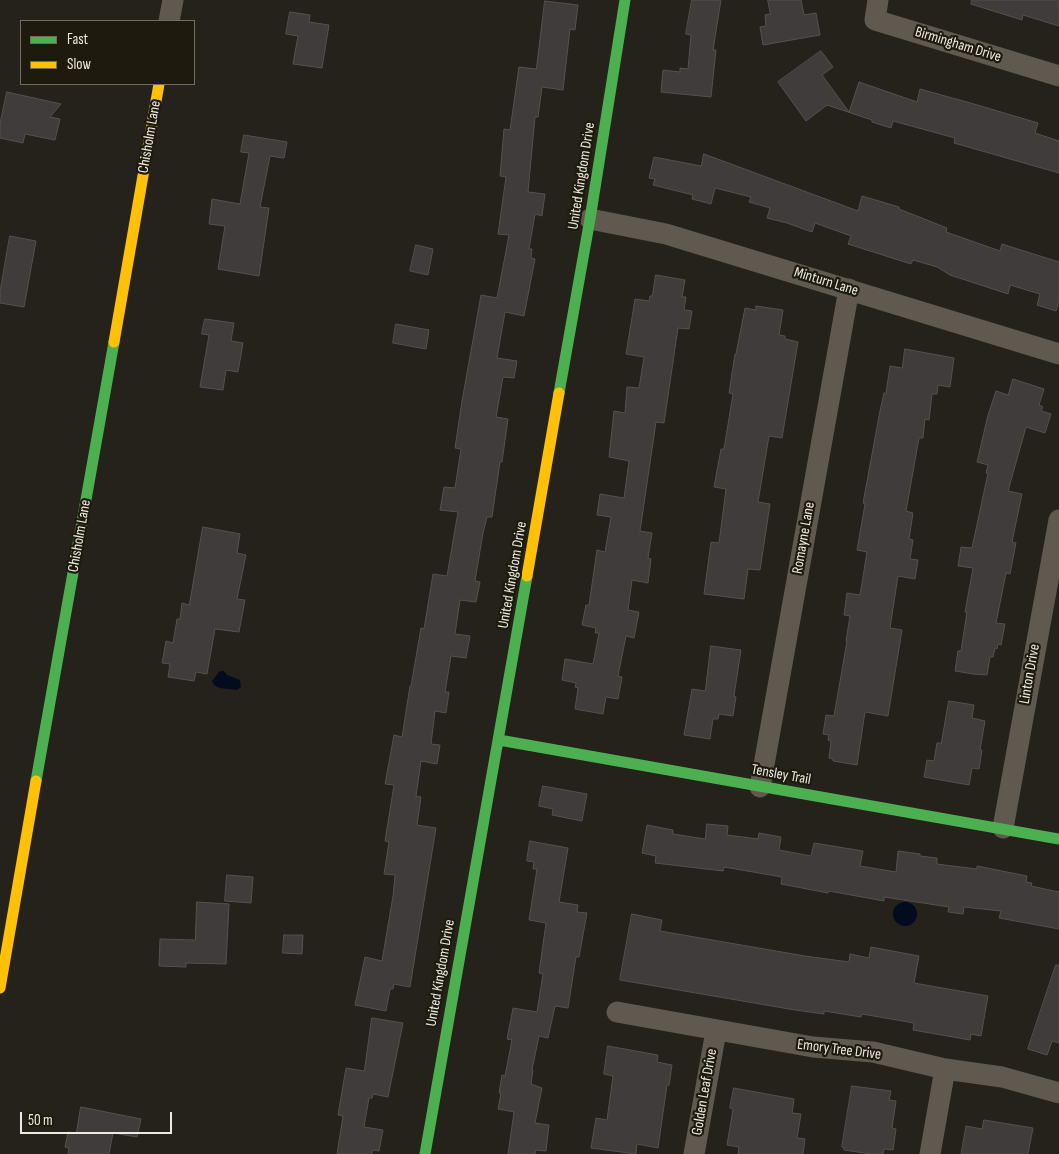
<!DOCTYPE html>
<html>
<head>
<meta charset="utf-8">
<style>
  body { margin:0 }
  #map { position:relative; width:1059px; height:1154px; overflow:hidden; background:#24221b; font-family:"Sofia Sans Condensed",sans-serif }
  canvas { display:block }
  .legend { position:absolute; left:20px; top:20px; width:175px; height:65px; box-sizing:border-box; background:#1e1b0e; border:1px solid #706e62; margin:0; padding:6px 9px; list-style:none; font-size:15px; color:#eceae1 }
  .legend li { display:flex; align-items:center; gap:10px; height:25px }
  .legend b { width:25px; border:1px solid #706e62 }
  .scale { position:absolute; left:20px; top:1112px; width:152px; height:22px; box-sizing:border-box; border:2px solid #eceae1; border-top:0; padding-left:6px; font-size:15px; line-height:18px; white-space:nowrap; color:#eceae1; -webkit-text-stroke:4px #1e1b0e; paint-order:stroke }
</style>
</head>
<body>
<div id="map">
<canvas width="1059" height="1154"></canvas>
<ul class="legend">
<li><b style="height:6px;background:#4caf50"></b>Fast</li>
<li><b style="height:6px;background:#ffc107"></b>Slow</li>
</ul>
<div class="scale">50 m</div>
</div>
<script>
const g = document.querySelector('canvas').getContext('2d');
g.lineJoin = 'round';
function paint(path, color) {
  g.fillStyle = color;
  g.fill(path, 'evenodd');
}
function stroke(path, color, width, dash) {
  g.strokeStyle = color;
  g.lineWidth = width;
  g.lineCap = dash ? 'butt' : 'round';
  g.setLineDash(dash || []);
  g.stroke(path);
}
function drawText(font, color, halo, rows, align = 'center') {
  g.font = font + ' "Sofia Sans Condensed",sans-serif';
  g.lineWidth = 4.5;
  g.setLineDash([]);
  g.textBaseline = 'middle';
  g.strokeStyle = halo;
  g.fillStyle = color;
  for (const [text, x, y, turn = 0] of rows) {
    g.save();
    g.translate(x, y);
    g.rotate((+turn || 0) * Math.PI / 180);
    g.textAlign = isNaN(turn) ? turn : align;
    if (halo) g.strokeText(text, 0, 0);
    g.fillText(text, 0, 0);
    g.restore();
  }
}
paint(new Path2D(`
  M220,671H224L227,675L240,680L241,687L237,690L220,688L214,685L212,681Z
  M893 914a12 12 0 1 1 24 0a12 12 0 1 1-24 0Z`), '#030c1e');
const building = new Path2D(`
  M692,0H721L713,50H716L711,97L661,92L663,70L680,72V68L688,69L691,35L686,34Z
  M768,0H801L804,15L816,13L820,35L763,45L760,27L766,26L765,15L770,14Z
  M972,0H1059V26L1023,15L1022,20L971,4Z
  M545,1L578,5L575,30L570,29L563,90L542,87L538,117H535L528,192L545,194L542,216L535,214L529,249H532L531,258L535,259L524,316L505,312L497,358L517,361L514,378L503,377L496,417L508,419L502,462H500L492,517H487L483,533L475,581L480,582L476,602L460,600L455,634L470,636L466,658L451,656L445,692H449L446,713L435,711L431,744L440,745L437,764L421,761L416,796L421,797L417,825L436,828L410,987L394,984L393,989H390L386,1011L355,1005L365,957L382,961L393,896L395,875L384,874L389,842L385,841L394,785L385,784L394,735L402,737L410,686H411L421,628L424,629L433,574L447,576L458,512L440,510L444,487L455,488L461,449L455,448L462,401L481,295L497,298L509,235L498,234L506,177L500,176L504,129L510,130L519,67L536,69Z
  M290,12L310,15L309,22L329,25L322,68L293,64L298,36L286,34Z
  M821,51L833,67L822,75L849,112L859,82L917,102L920,89L974,104L1038,123L1035,133L1059,141V173L954,143L955,138L893,121L891,128L872,122V120L827,105L806,121L778,82Z
  M7,92L61,104L50,117L60,119L55,140L25,134L23,143L0,138V124Z
  M244,135L287,142L284,158L270,156L260,207L269,208L259,276L218,269L225,226L209,224L212,199L240,204L249,153L241,152Z
  M704,154L858,211L862,196L899,207V209L947,228L946,232L1000,251L1002,244L1059,262V302L1056,311L1037,305L1040,294L1010,285L1008,294L950,275L937,267L913,260L911,264L848,244L851,236L815,223L812,232L787,223L767,218L770,208L749,202L751,197L715,188L711,204L692,199L693,195L653,185L655,179L649,178L654,157L701,166Z
  M10,236L36,241L24,307L0,303V292Z
  M416,245L433,249L428,275L410,271Z
  M656,275L685,280L682,297H686L684,310L692,311L689,329L678,328L664,423L656,422L640,531L652,533L648,558L651,559L648,583L632,580L628,610L639,612L634,638L626,636L618,676L622,677L618,699L606,697L603,714L575,709L578,688L575,687L576,683L562,680L565,659L593,664L599,633H595L596,628L582,625L586,605H589L597,550L605,552L611,517L597,515L600,494L624,498L629,461L609,457L614,411L625,413L627,387L639,388L644,357L626,354L635,299L649,301L650,296H652Z
  M756,306L783,310L779,335L785,336V339L798,342L782,438L769,436L758,502L770,504L767,524L760,570L748,569L744,599L704,594L711,542L719,543L726,489L714,487L721,449H724L733,394L729,393L735,354H736L745,308L756,310Z
  M205,319L234,323L231,341L243,343L238,372L226,370L223,390L200,387L209,335L202,334Z
  M396,324L429,330L426,349L393,343Z
  M905,349L954,358L950,387L938,385L937,394H932L929,420L925,419L923,438H919L906,511L913,513L909,539L913,540L910,559L918,560L915,579L898,576L890,628L902,630L888,716L865,712L857,765L833,761V759L829,758L831,741L828,740L829,735L823,734L826,715L834,716L847,641H846L850,616L844,615L847,593L860,595L867,552L857,550L865,504L863,503L880,411L884,393H886L890,366L902,368Z
  M1013,379L1044,389L1039,405L1043,407L1041,411L1051,414L1045,433L1026,427L1008,491L1022,494L1012,542L1016,543L1010,574L1006,573L996,623L1005,624L1001,645L998,644L997,649L995,648L993,657H990L987,675L973,674L955,671L958,651H961L967,612H965L973,568L958,566L961,547L972,548L988,473H986L988,465L977,462L988,415L996,391L1008,395Z
  M203,527L240,534L237,553L246,555L237,599L245,600L239,632L215,629L207,674L196,672L194,681L168,677L170,664L162,663L166,641L173,643L177,619H180L182,603L189,605Z
  M711,646L741,650L734,696L736,697L733,716L719,714L718,719H713L710,739L684,735L692,689L705,691Z
  M949,701L974,705L972,718L985,721L980,750H982L979,769L972,768L969,785L924,777L927,760L934,761L937,743H941Z
  M543,786L587,794L582,821L552,815L553,809L539,806Z
  M707,824L728,826L727,835L758,839L759,833L781,837L779,850L811,856L814,843L863,851L860,866L896,872L898,851L920,854V856L937,858V864L977,869V866L1027,876L1026,882L1032,883L1031,886L1059,892V929L999,918L1001,911L964,907L963,914L948,912L949,907L884,897V901L829,891L828,893L781,884L782,877L724,867L723,871L655,863L656,856L642,853L647,825L673,830V834L705,839Z
  M530,841L568,848L559,902L578,905L577,912L587,913L579,957H576L568,1008L555,1006L548,1038L539,1036L532,1070H533L531,1084L542,1088L535,1123L549,1125L546,1151L536,1150L535,1154H508L514,1112L498,1109L501,1093H499L502,1075L505,1076L512,1040L507,1039L513,1008L537,1012L543,974L539,973L546,923L529,920L537,869H533L534,862L527,861Z
  M227,875L253,877L251,903L225,901Z
  M197,902L229,904L226,964L186,963V967L159,966L160,939L195,940Z
  M632,914L662,920L660,931L805,956L849,962L850,954L869,958L871,947L919,956L914,983L988,996L981,1036L971,1034L970,1040L913,1030L914,1023L862,1014L861,1017L824,1011V1014L795,1010L620,980Z
  M284,935H303L302,954L283,953Z
  M1056,965H1059V1043L1052,1041L1047,1055L1028,1049Z
  M372,1018L403,1023L388,1097L373,1094L372,1098H369L364,1127L383,1130L379,1151L373,1150L372,1154H337L343,1116L338,1115L346,1068L364,1071Z
  M608,1046L658,1055L657,1062L672,1065L669,1085H667L658,1148L637,1144L636,1154L591,1148L596,1118L607,1120L613,1076L604,1074Z
  M852,1086L891,1091L889,1100L896,1101L892,1128L896,1129L893,1150L884,1149L883,1154H871L844,1150V1148L842,1147Z
  M734,1088L794,1099L792,1113L801,1114L797,1138L805,1139L803,1154H738L739,1147L727,1145L733,1109L730,1108Z
  M81,1107L141,1119L137,1137L113,1133L109,1154H68L69,1148L65,1147L68,1132L76,1133Z
  M984,1120L1033,1128L1028,1154H961L966,1126L982,1129Z`);
paint(building, '#403c3b');
stroke(building, '#54514f', 1);
stroke(new Path2D(`
  M878,0L875,20L1059,76
  M169,21L173,0
  M590,219L666,234L1059,354
  M760,787L849,289
  M1003,828L1059,520
  M617,1012L813,1047L873,1052L945,1069L1002,1077L1059,1093
  M694,1154L716,1031
  M930,1154L945,1069`), '#60594f', 21);
stroke(new Path2D(`
  M559,393L590,219L625,0
  M499,740L1059,839
  M36,781L114,342
  M425,1154L527,576`), '#4caf50', 11);
stroke(new Path2D(`
  M114,342L159,84
  M527,576L559,393
  M0,988L36,781`), '#ffc107', 11);
drawText('15px', '#eceae1', '#1e1b0e', [
  ["Birmingham Drive",958,45,17],
  ["Chisholm Lane",150,137,-80],
  ["United Kingdom Drive",582,176,-81],
  ["Minturn Lane",826,282,17],
  ["Chisholm Lane",80,536,-80],
  ["Romayne Lane",804,538,-80],
  ["United Kingdom Drive",513,575,-80],
  ["Linton Drive",1030,674,-80],
  ["Tensley Trail",781,775,10],
  ["United Kingdom Drive",441,973,-80],
  ["Emory Tree Drive",839,1050,7],
  ["Golden Leaf Drive",705,1092,-80]
]);
</script>
</body>
</html>
